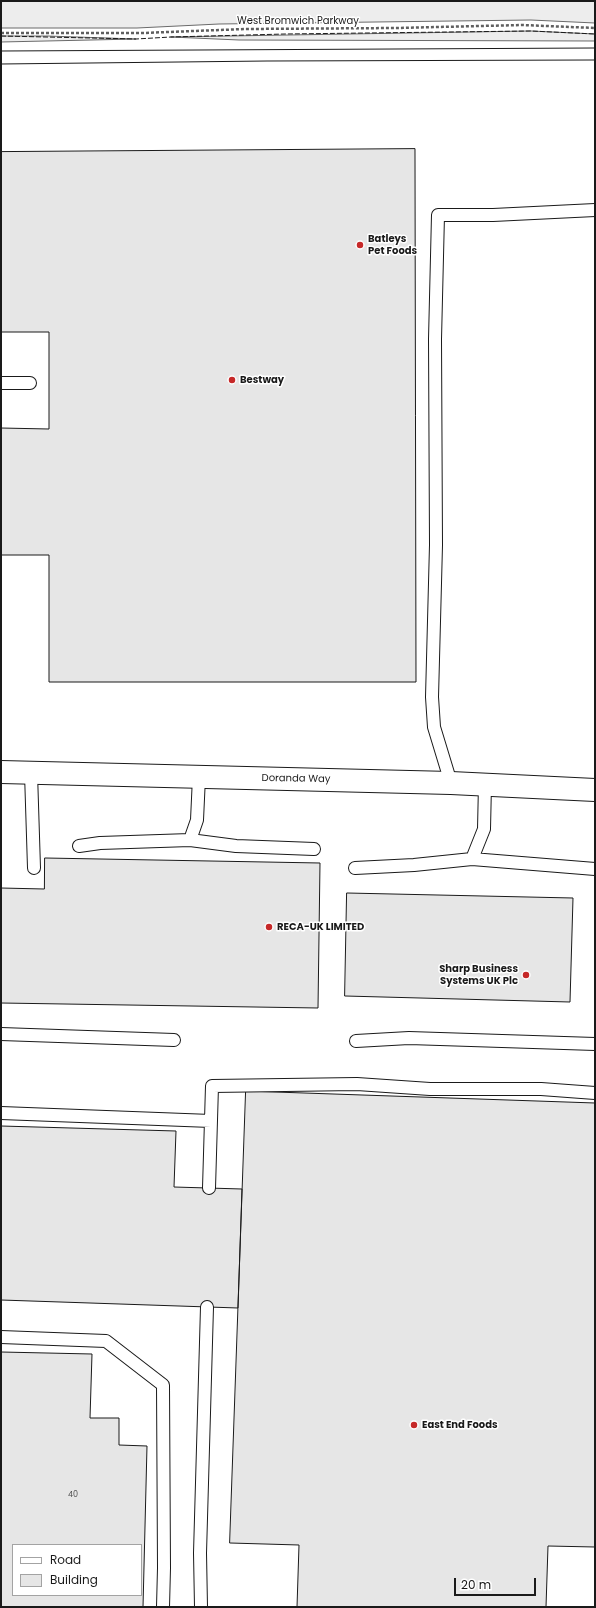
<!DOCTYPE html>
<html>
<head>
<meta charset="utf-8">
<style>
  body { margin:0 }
  #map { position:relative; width:596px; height:1608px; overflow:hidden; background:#fff; font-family:Poppins,sans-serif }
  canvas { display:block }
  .frame { position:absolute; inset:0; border:2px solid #1a1a1a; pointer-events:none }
  .legend { position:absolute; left:12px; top:1544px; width:130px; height:52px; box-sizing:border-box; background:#fff; border:1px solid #a3a3a3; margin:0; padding:5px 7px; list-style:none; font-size:12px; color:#1a1a1a }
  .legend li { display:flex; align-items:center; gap:8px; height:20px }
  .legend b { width:20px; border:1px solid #a3a3a3 }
  .scale { position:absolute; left:454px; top:1578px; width:82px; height:18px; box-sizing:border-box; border:2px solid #1a1a1a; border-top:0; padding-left:5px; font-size:12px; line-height:14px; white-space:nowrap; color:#1a1a1a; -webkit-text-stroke:3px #fff; paint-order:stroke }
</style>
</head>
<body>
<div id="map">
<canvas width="596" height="1608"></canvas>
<div class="frame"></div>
<ul class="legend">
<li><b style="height:5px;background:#fff"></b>Road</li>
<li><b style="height:11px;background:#e6e6e6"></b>Building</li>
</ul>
<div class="scale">20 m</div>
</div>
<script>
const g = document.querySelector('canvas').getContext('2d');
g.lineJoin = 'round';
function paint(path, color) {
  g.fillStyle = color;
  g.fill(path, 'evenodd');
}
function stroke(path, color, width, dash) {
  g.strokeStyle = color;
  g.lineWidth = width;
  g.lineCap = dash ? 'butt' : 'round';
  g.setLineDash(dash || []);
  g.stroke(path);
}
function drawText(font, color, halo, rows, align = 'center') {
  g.font = font + ' Poppins,sans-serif';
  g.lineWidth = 3;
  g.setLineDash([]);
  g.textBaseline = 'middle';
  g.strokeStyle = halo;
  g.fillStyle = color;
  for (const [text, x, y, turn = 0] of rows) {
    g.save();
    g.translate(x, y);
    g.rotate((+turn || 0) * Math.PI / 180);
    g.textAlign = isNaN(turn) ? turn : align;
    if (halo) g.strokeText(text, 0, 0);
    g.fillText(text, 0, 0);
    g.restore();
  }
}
const built = new Path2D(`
  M1,1H595V23L531,20L219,24L137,28H1Z
  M531,31L595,34V41L239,40L171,37Z
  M1,36H48L136,39L1,42Z`);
paint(built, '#ededed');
stroke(built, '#6a6a6a', 1);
const building = new Path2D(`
  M415,149L416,682H49V555H1V428L49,429V332H1V152Z
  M45,858L320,863L318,1008L1,1003V888L44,889Z
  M347,893L573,898L570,1002L345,996Z
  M246,1091L595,1103V1547L548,1546L546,1607H297L299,1545L230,1543Z
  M1,1126L176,1131L174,1187L242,1189L238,1308L1,1300Z
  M1,1352L92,1354L90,1418H119V1445L147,1446L143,1607H1ZM13,1545H141V1595H13Z`);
paint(building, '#e6e6e6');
stroke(building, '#1a1a1a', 1);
const service = new Path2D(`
  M1,383H30
  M31,773L34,868
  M451,783L434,727L432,697L436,545L435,339L438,215H493L595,210
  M190,840L236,846L314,849
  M79,846L100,843L190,840L197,820L199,777
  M472,859L595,869
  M355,868L414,865L472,859L484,829L485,784
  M1,1034L174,1040
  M356,1041L409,1038L595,1044
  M1,1113L211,1121
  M209,1188L212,1086L357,1084L430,1089H541L595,1093
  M1,1337L106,1341L163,1385L164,1568L163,1607
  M201,1607L200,1553L207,1307`);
const minor = new Path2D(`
  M1,772L451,783L595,790`);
stroke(service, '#1a1a1a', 14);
stroke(minor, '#1a1a1a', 24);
stroke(new Path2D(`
  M1,33H143L245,29L397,28L522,25L595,28`), '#5f5f5f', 2.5, [3, 2]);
stroke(service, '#fff', 12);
stroke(minor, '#fff', 22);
stroke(new Path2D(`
  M1,51L595,48
  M1,64L267,61L595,60`), '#1a1a1a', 1);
stroke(new Path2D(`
  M1,36L136,39L171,37L285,34L531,31L595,34`), '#1a1a1a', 1, [5, 2]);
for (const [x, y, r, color] of [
  [360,245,4,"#c62828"],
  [232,380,4,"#c62828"],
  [269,927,4,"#c62828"],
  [526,975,4,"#c62828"],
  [414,1425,4,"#c62828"]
]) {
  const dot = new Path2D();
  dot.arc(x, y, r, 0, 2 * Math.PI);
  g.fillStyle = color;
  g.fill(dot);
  stroke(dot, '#fff', 1.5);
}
drawText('8px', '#4d4d4d', null, [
  ["40",73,1495]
]);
drawText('10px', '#1a1a1a', '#fff', [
  ["West Bromwich Parkway",298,21],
  ["Doranda Way",296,779,1]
]);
drawText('bold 10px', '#1a1a1a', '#fff', [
  ["Batleys",368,239],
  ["Pet Foods",368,251],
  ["Bestway",240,380],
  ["RECA-UK LIMITED",277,927],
  ["Sharp Business",518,969,"right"],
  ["Systems UK Plc",518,981,"right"],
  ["East End Foods",422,1425]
], 'left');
</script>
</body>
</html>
